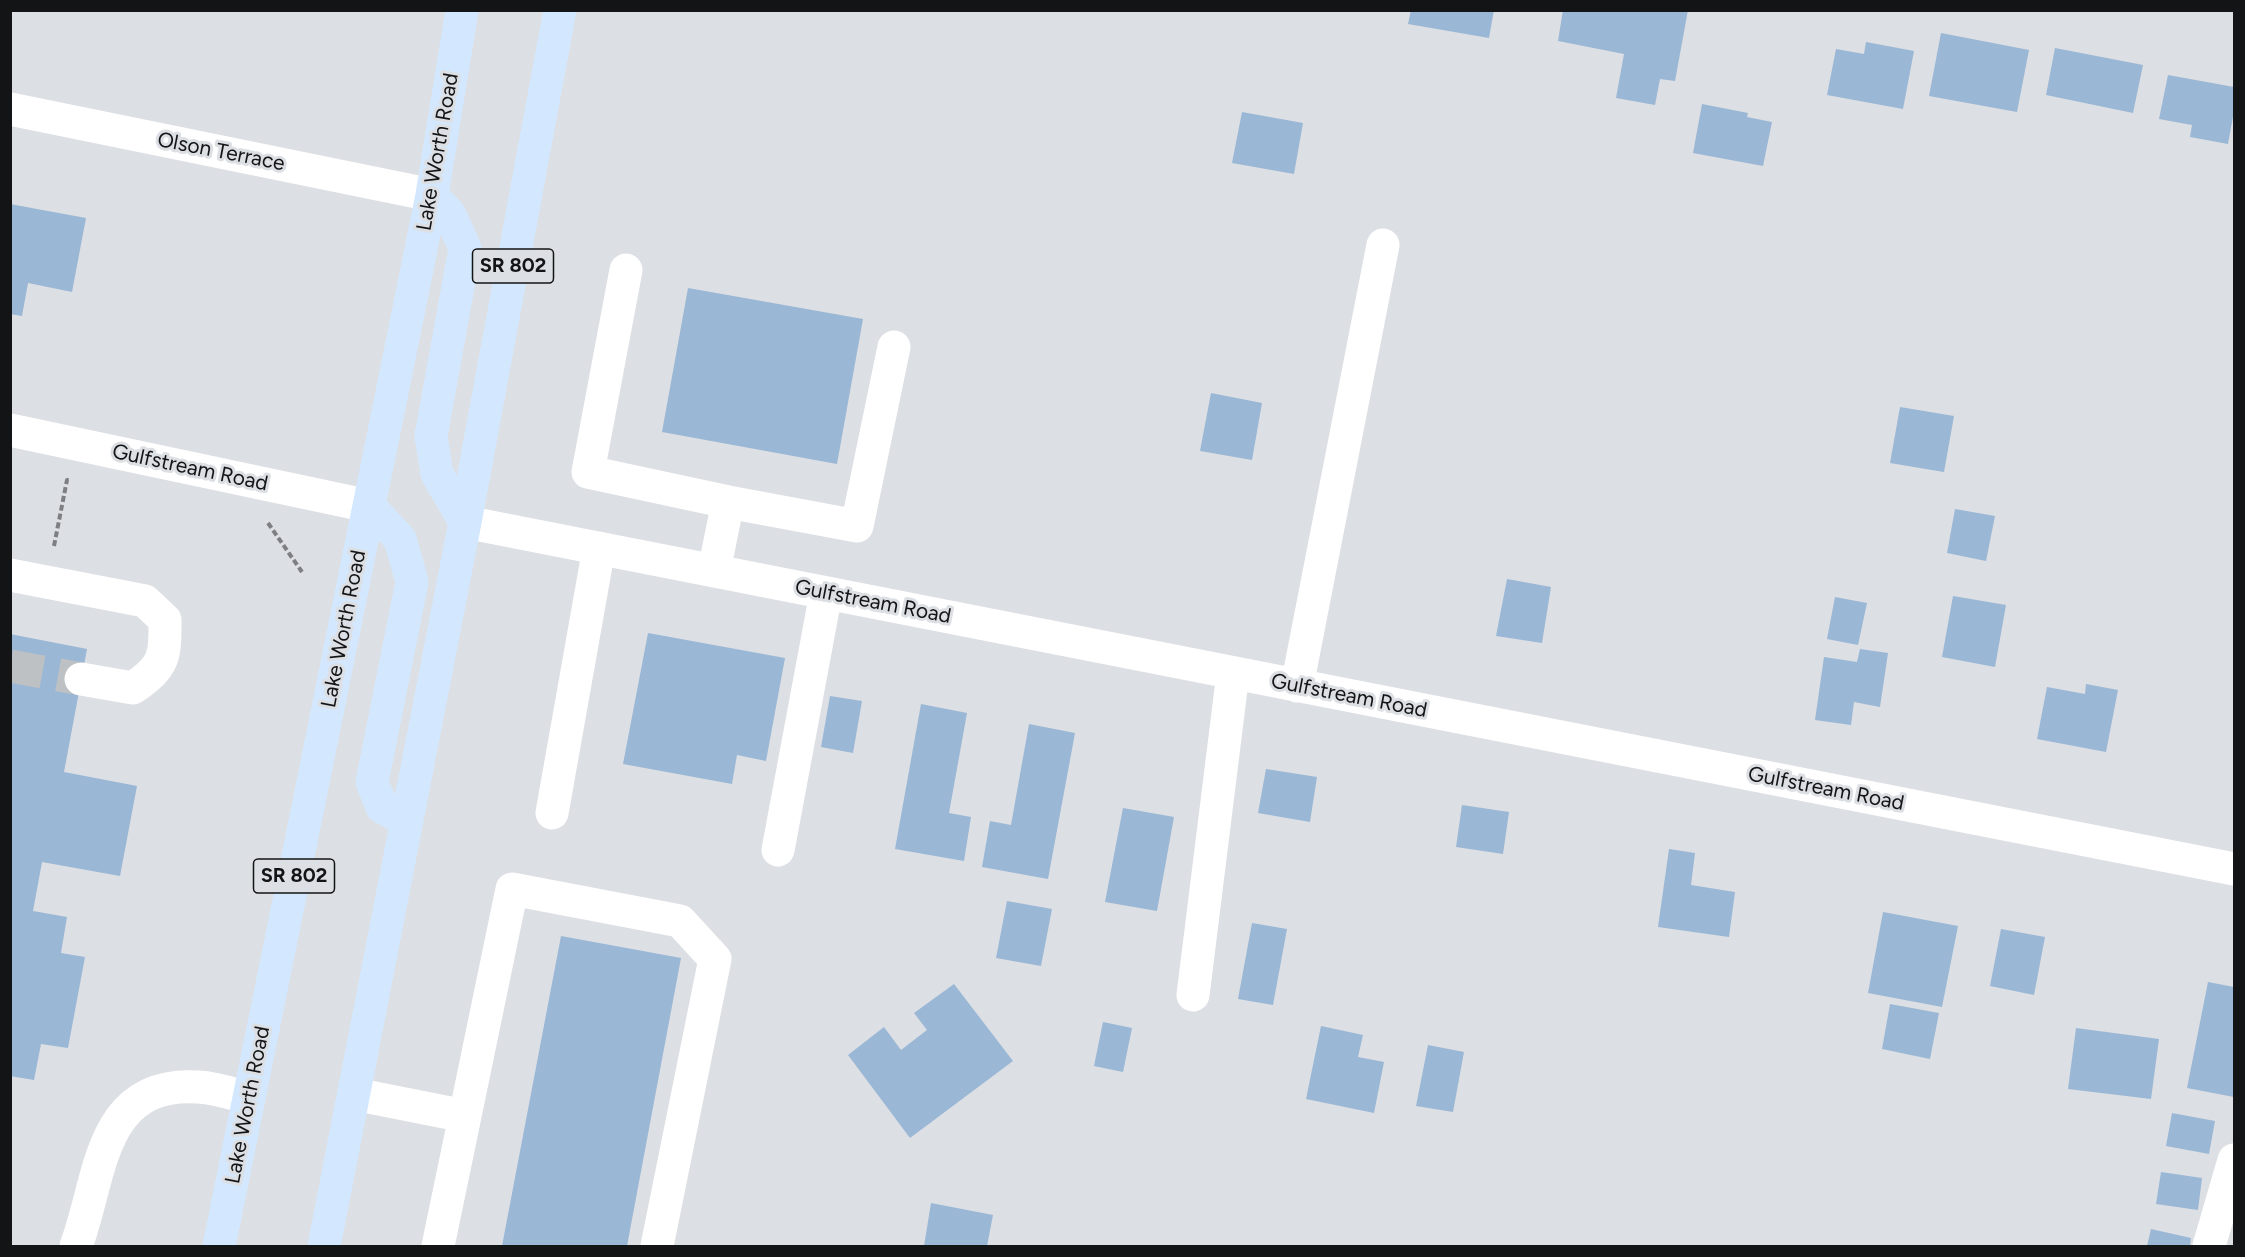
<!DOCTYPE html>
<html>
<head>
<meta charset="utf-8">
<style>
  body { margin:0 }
  #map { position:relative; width:2245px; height:1257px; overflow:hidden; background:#dcdfe3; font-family:Figtree,sans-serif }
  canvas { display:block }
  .frame { position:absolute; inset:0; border:12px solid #131415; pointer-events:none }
</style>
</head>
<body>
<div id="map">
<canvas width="2245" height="1257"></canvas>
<div class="frame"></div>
</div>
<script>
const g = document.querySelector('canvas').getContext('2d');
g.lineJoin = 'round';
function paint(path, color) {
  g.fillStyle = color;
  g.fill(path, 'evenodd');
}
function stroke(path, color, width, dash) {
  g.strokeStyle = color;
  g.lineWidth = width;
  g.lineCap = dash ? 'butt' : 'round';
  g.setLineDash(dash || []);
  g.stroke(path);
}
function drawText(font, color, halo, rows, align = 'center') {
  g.font = font + ' Figtree,sans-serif';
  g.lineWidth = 6;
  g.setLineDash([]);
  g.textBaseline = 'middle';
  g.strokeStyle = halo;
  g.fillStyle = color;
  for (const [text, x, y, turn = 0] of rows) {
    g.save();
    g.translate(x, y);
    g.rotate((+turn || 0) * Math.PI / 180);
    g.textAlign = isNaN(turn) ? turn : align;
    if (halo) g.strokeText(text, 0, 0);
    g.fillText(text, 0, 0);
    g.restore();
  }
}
paint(new Path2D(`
  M1411,10H1494L1489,38L1408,24Z
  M1563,10H1688L1675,81L1660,79L1655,105L1616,98L1624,54L1558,41Z
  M1941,33L2029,50L2017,112L1929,96Z
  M1866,42L1914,51L1903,109L1827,95L1836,49L1864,54Z
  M2055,48L2143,65L2133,113L2046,95Z
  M2168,75L2234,87V111L2228,144L2190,137L2192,125L2159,119Z
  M1702,104L1748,113L1747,117L1772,122L1763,166L1693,153Z
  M1242,112L1303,123L1294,174L1232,163Z
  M10,204L86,218L72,292L28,283L22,316L10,314Z
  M688,288L863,319L837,464L662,432Z
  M1211,393L1262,403L1252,460L1200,451Z
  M1900,407L1954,416L1944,472L1890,463Z
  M1955,509L1995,516L1986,561L1947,553Z
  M1507,579L1551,587L1542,643L1496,636Z
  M1953,596L2006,605L1995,667L1942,657Z
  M1835,597L1867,603L1858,645L1827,639Z
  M648,633L785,658L766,761L737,755L732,784L623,764Z
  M10,634L87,649L64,772L137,786L120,876L42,862L33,911L67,917L61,953L85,957L68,1048L41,1044L34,1080L10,1076Z
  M1860,649L1888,653L1880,707L1854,702L1851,725L1815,720L1824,657L1857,662Z
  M2086,684L2118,690L2106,752L2037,739L2047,687L2085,694Z
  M830,696L862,701L853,753L821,747Z
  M921,704L967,713L949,813L971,817L964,861L895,849Z
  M1029,724L1075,733L1048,879L982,867L990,821L1011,825Z
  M1266,769L1317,777L1310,822L1258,813Z
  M1462,805L1509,812L1503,854L1456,847Z
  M1123,808L1174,817L1157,911L1105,902Z
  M1669,849L1695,853L1691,885L1735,892L1729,937L1658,927Z
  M1007,901L1052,909L1041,966L996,958Z
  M1883,912L1958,926L1942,1007L1868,993Z
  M1252,923L1287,929L1273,1005L1238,999Z
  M2001,929L2045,937L2034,995L1990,986Z
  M561,936L681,958L627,1246H502Z
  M2208,982L2234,987V1097L2187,1088Z
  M954,984L1013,1061L910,1138L848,1055L884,1027L901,1050L927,1030L914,1013Z
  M1890,1004L1939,1013L1930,1059L1882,1049Z
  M1103,1022L1132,1028L1123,1072L1094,1066Z
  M1321,1026L1363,1035L1358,1057L1384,1062L1374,1113L1306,1099Z
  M2076,1028L2159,1039L2151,1099L2068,1089Z
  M1428,1045L1464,1052L1453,1112L1416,1106Z
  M2172,1113L2215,1121L2209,1154L2166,1146Z
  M2161,1172L2202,1178L2198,1210L2156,1204Z
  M931,1203L993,1215L987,1246H924Z
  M2151,1229L2191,1238L2190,1246H2147Z`), '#9ab7d6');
stroke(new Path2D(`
  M10,666L81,679`), '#bec1c4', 33, [33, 16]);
stroke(new Path2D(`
  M268,523L302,572
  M54,546L67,480H69`), '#7d7f82', 4, [6, 3]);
stroke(new Path2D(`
  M10,109L432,195
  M626,270L588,472L728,502L714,571
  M10,430L369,506
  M728,502L857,526L894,347
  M465,522L2234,869
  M10,575L145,601L165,620C165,657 165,666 133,688L81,679
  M1297,686L1383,245
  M552,813L599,548
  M778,850L826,593
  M1193,995L1233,673
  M354,1094L465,1116L438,1246
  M465,1116L512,889L680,921L715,959L657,1246
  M76,1246C102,1177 98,1080 199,1087C216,1088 233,1094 249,1098
  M2209,1246L2234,1160`), '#fff', 33);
stroke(new Path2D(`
  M432,195L450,215L465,248L431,436L437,474L465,522
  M369,506L400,539L412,582L372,782L382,807L407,821
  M219,1246L432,195L462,10
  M324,1246L465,522L560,10`), '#d3e8fe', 33);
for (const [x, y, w] of [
  [513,266,81],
  [294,876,81]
]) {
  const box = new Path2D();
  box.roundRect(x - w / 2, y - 17, w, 34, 4.5);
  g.fillStyle = '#dcdfe3';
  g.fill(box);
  stroke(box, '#131415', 1.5);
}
drawText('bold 20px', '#131415', null, [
  ["SR 802",513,266],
  ["SR 802",294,876]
]);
drawText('21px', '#131415', '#dcdfe3', [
  ["Olson Terrace",221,152,11],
  ["Lake Worth Road",438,152,-80],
  ["Gulfstream Road",190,468,12],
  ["Gulfstream Road",873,602,11],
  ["Lake Worth Road",344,629,-79],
  ["Gulfstream Road",1349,696,11],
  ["Gulfstream Road",1826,789,11],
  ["Lake Worth Road",248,1105,-79]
]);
</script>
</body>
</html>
